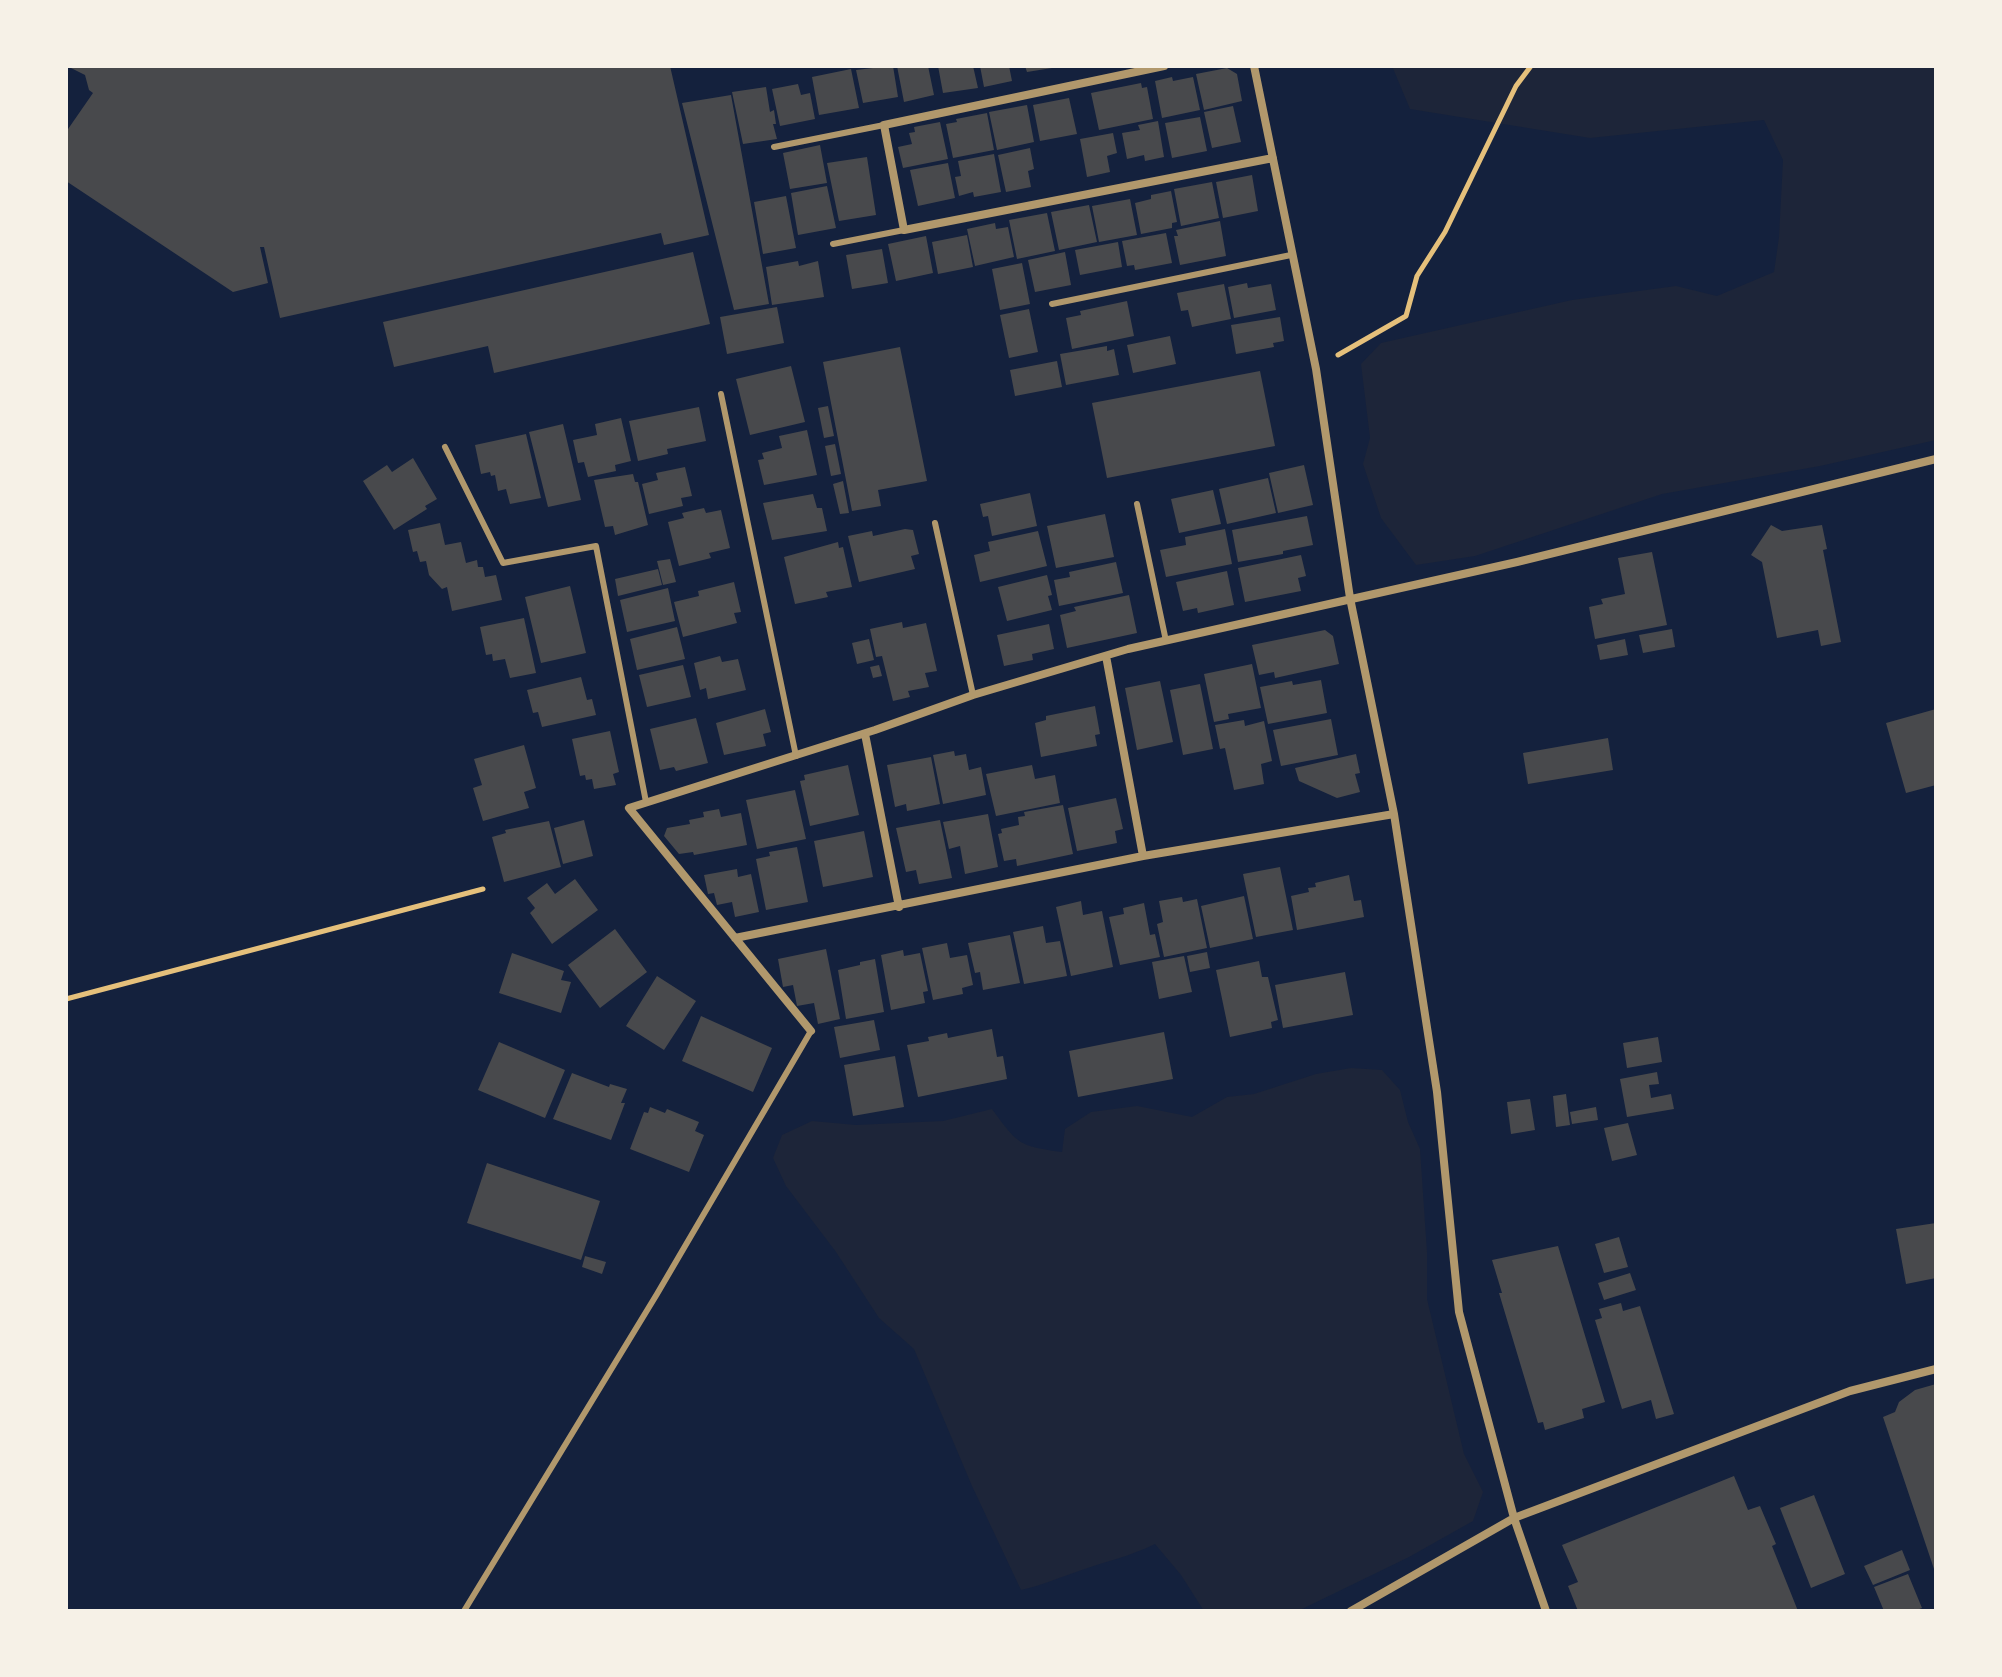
<!DOCTYPE html>
<html>
<head>
<meta charset="utf-8">
<style>
  body { margin:0 }
  #map { position:relative; width:2002px; height:1677px; overflow:hidden; background:#14213d; font-family:"Roboto Condensed",sans-serif }
  canvas { display:block }
  .frame { position:absolute; inset:0; border:68px solid #f6f1e7; pointer-events:none }
</style>
</head>
<body>
<div id="map">
<canvas width="2002" height="1677"></canvas>
<div class="frame"></div>
</div>
<script>
const g = document.querySelector('canvas').getContext('2d');
g.lineJoin = 'round';
function paint(path, color) {
  g.fillStyle = color;
  g.fill(path, 'evenodd');
}
function stroke(path, color, width, dash) {
  g.strokeStyle = color;
  g.lineWidth = width;
  g.lineCap = dash ? 'butt' : 'round';
  g.setLineDash(dash || []);
  g.stroke(path);
}
paint(new Path2D(`
  M1392,66H1936V440L1820,466L1662,494L1475,556L1416,565L1381,518L1363,464L1370,438L1361,364L1381,343L1572,300L1676,286L1717,296L1774,272L1779,237L1783,160L1764,120L1590,138L1410,109Z
  M1351,1068L1382,1070L1400,1090L1408,1122L1420,1149L1427,1252V1299L1464,1454L1483,1492L1473,1521L1409,1557L1298,1611H1204L1181,1575L1155,1544C1131,1556 1107,1561 1082,1570C1060,1577 1044,1585 1021,1590L972,1486L914,1349L879,1318L836,1252L786,1186L773,1158L782,1135L812,1121L856,1125L943,1121L992,1109C1018,1144 1018,1146 1062,1152L1065,1129L1091,1112L1137,1106L1192,1117L1227,1097L1254,1094L1316,1074Z`), '#1d2539');
paint(new Path2D(`
  M67,66H670L709,235L664,245L661,233L280,318L264,247H260L268,283L233,292L66,181V132L93,93L89,90L85,75Z
  M872,66H893L898,97L863,103L856,70L873,68Z
  M897,66H928L934,95L904,102Z
  M938,66H973L978,88L943,93Z
  M980,66H1009L1012,81L984,87Z
  M1025,66H1052V68L1027,72Z
  M1227,68L1237,74L1242,101L1204,110L1196,74Z
  M851,69L859,108L819,115L812,77Z
  M1172,77L1173,81L1193,77L1200,110L1162,118L1155,81Z
  M1141,83L1142,88L1147,87L1153,119L1099,130L1091,93Z
  M798,84L801,95L810,93L815,119L780,126L772,89Z
  M766,87L770,112L774,110L776,124H773L777,139L743,144L732,92Z
  M731,95L769,304L734,310L682,103Z
  M1069,98L1077,134L1040,141L1033,105Z
  M1027,105L1034,142L997,150L989,112Z
  M1233,106L1241,142L1212,148L1204,112Z
  M987,113L994,150L953,158L946,124L957,122L956,119Z
  M1200,117L1207,151L1172,158L1165,123Z
  M1158,121L1164,157L1145,161L1144,155L1127,159L1122,133L1140,130L1138,125Z
  M940,122L948,159L903,168L898,147L912,144L909,133L915,132L914,127Z
  M1113,133L1117,153L1107,156L1110,172L1087,177L1080,139Z
  M820,145L827,183L790,189L783,153Z
  M1030,148L1034,169L1028,171L1031,187L1006,192L998,155Z
  M994,154L1001,192L974,197L973,192L959,196L955,177L961,176L958,161Z
  M867,157L876,215L839,221L827,163Z
  M948,163L955,198L918,206L910,170Z
  M1252,175L1258,211L1223,218L1216,182Z
  M1212,182L1219,218L1181,226L1174,189Z
  M827,186L836,228L798,235L791,193Z
  M1171,191L1177,222L1172,223V228L1141,234L1135,203L1151,199V195Z
  M786,196L796,248L763,254L754,202Z
  M1130,199L1137,235L1099,242L1092,206Z
  M1089,205L1097,242L1059,250L1051,212Z
  M1047,213L1055,251L1017,259L1009,220Z
  M1220,221L1226,256L1180,265L1174,236H1178L1176,230Z
  M995,223L996,229L1008,227L1014,257L975,266L967,229Z
  M1166,233L1172,263L1135,270L1134,265L1127,266L1122,241Z
  M967,235L973,267L938,274L932,242Z
  M926,236L933,273L896,281L888,244Z
  M1118,242L1122,267L1080,275L1075,250Z
  M882,249L888,283L852,289L846,255Z
  M693,252L710,324L494,373L488,346L394,367L383,322Z
  M1065,252L1071,285L1035,292L1028,260Z
  M798,261L799,266L818,261L824,297L772,305L766,267Z
  M1022,263L1030,304L1000,310L992,269Z
  M1247,283L1248,288L1271,284L1276,310L1234,318L1228,287Z
  M1224,284L1231,319L1192,327L1188,310L1181,311L1177,293Z
  M1127,301L1134,336L1072,349L1066,318L1081,315L1080,311Z
  M777,307L784,343L727,354L720,317Z
  M1029,309L1038,352L1009,358L1000,315Z
  M1280,317L1284,341L1273,343L1274,347L1236,354L1231,325Z
  M1170,336L1176,364L1133,373L1127,345Z
  M1107,346V351L1114,349L1119,375L1066,385L1060,354Z
  M900,347L927,481L878,490L881,506L852,511L823,362Z
  M1057,361L1062,387L1015,396L1010,370Z
  M791,366L805,422L750,435L736,379Z
  M1260,371L1275,446L1107,478L1092,403Z
  M828,406L834,436L824,438L818,408Z
  M699,407L706,441L667,449L668,454L638,461L629,421Z
  M621,418L631,461L615,465L616,471L588,477L584,462L578,463L573,440L597,435L595,424Z
  M563,424L581,500L548,507L529,432Z
  M807,430L817,475L764,485L758,460L764,459L762,453L782,448L779,436Z
  M526,434L541,498L510,504L506,489L498,491L495,475L491,476L490,472L481,474L475,445Z
  M835,444L841,474L831,476L825,446Z
  M413,458L437,499L425,506L427,509L394,530L363,481L387,465L392,472Z
  M1304,465L1313,505L1278,513L1269,473Z
  M685,467L692,496L681,498L683,506L649,514L642,484L658,480L656,473Z
  M633,474L635,482H638L648,525L615,535L613,526L605,527L594,480Z
  M1268,478L1276,513L1227,524L1219,489Z
  M843,481L849,513L840,514L833,484Z
  M1213,490L1221,524L1179,533L1171,499Z
  M1030,493L1037,526L992,536L988,516L983,517L980,504Z
  M813,494L817,508H822L827,531L772,540L763,503Z
  M704,508L706,513L721,510L730,548L709,553L711,558L679,566L668,522L684,518L682,513Z
  M1105,514L1114,557L1056,568L1047,526Z
  M1307,516L1313,545L1283,551V554L1238,562L1232,530Z
  M440,523L445,545L461,542L466,563L477,560L478,567H483L485,577L496,575L502,600L452,611L447,587L442,589L429,575L426,561L420,562L417,551L413,552L408,530Z
  M1771,525L1782,531L1822,525L1827,549L1823,550L1841,642L1821,646L1818,630L1777,638L1762,562L1751,555Z
  M905,529L913,530L919,554L911,556L915,569L859,582L848,536L872,531L873,536Z
  M1225,529L1232,564L1166,577L1160,550L1186,545L1185,537Z
  M1038,531L1047,566L980,582L974,555L990,551L988,542Z
  M838,542L839,548L843,547L852,587L826,592L828,597L795,604L784,557Z
  M1652,552L1667,625L1595,639L1589,607L1603,604L1601,599L1625,594L1618,558Z
  M1301,555L1306,576L1298,578L1301,591L1245,602L1238,568Z
  M670,559L676,582L663,585L657,561Z
  M1116,562L1123,593L1059,606L1054,580L1070,577L1069,572Z
  M658,569L662,585L618,596L615,579Z
  M1227,571L1234,605L1198,613L1197,608L1183,611L1176,582Z
  M1047,575L1052,595L1048,596L1052,610L1007,621L998,587Z
  M734,582L741,612L734,613L737,623L683,637L674,602L699,596L698,591Z
  M570,586L586,653L541,663L525,597Z
  M668,588L675,621L627,632L620,600Z
  M1129,595L1137,633L1067,648L1060,615L1076,611L1074,607Z
  M524,618L536,673L510,678L505,659L493,661L492,654L486,655L480,627Z
  M902,622L903,628L926,623L937,671L925,673L929,687L908,691L910,697L893,701L882,656L876,657L870,629Z
  M1049,624L1054,649L1032,654L1033,660L1004,666L997,635Z
  M677,627L685,659L637,670L630,639Z
  M1672,629L1675,647L1643,653L1639,635Z
  M1325,630L1333,636L1339,664L1275,678L1274,672L1259,675L1252,645Z
  M869,639L874,660L857,664L852,643Z
  M1625,639L1628,655L1600,660L1597,645Z
  M720,656L722,662L738,659L746,690L708,699L706,688L700,690L694,663Z
  M1252,664L1261,708L1228,714L1229,719L1214,722L1204,674Z
  M683,665L691,697L647,707L639,675Z
  M879,665L882,676L873,678L870,667Z
  M581,677L587,700L592,699L596,715L542,727L538,712L533,713L527,690Z
  M1321,680L1327,713L1268,724L1260,687L1292,681L1293,685Z
  M1160,681L1173,742L1137,750L1125,688Z
  M1200,684L1213,749L1183,755L1170,690Z
  M1095,706L1100,734L1095,735L1097,746L1041,757L1035,723L1046,720V716Z
  M765,709L771,732L763,734L766,746L724,755L716,723Z
  M1936,709V785L1906,793L1886,723Z
  M696,718L708,763L676,771L674,767L660,770L650,729Z
  M1331,719L1338,755L1281,766L1273,730Z
  M1244,720L1245,726L1264,721L1272,761L1261,764L1264,784L1234,790L1225,748L1220,749L1215,725Z
  M610,731L619,772L613,774L616,785L594,789L592,779L586,780L585,775L580,776L572,739Z
  M1608,738L1613,770L1528,784L1523,753Z
  M524,745L536,788L524,792L529,808L483,821L473,788L482,785L474,759Z
  M954,751L955,756L966,754L969,770L981,767L986,795L943,804L933,755Z
  M1356,754L1360,773L1355,774L1360,792L1337,798L1299,781L1295,768Z
  M931,757L940,804L907,811L906,804L895,807L887,765Z
  M848,765L859,815L810,826L800,781L805,780L804,775Z
  M1032,765L1035,779L1055,775L1060,803L996,816L986,774Z
  M795,790L806,839L757,849L746,800Z
  M1116,798L1123,829L1115,831L1117,843L1077,851L1068,808Z
  M1063,805L1073,854L1017,866L1016,859L1004,861L998,834L1002,833L1001,829L1019,825L1018,817L1025,816L1024,812Z
  M719,809L721,817L741,813L747,845L694,855L693,852L679,854L664,836L667,828L690,824L689,820L704,817L703,812Z
  M988,814L998,867L965,874L960,846L949,849L943,822Z
  M584,820L593,856L563,864L554,828Z
  M940,820L952,878L919,884L916,870L906,872L896,828Z
  M549,821L561,867L504,882L492,837L506,833L505,830Z
  M864,831L873,877L823,887L814,841Z
  M797,847L808,902L766,910L756,859L770,856L769,852Z
  M1280,867L1293,930L1256,937L1243,874Z
  M737,869L738,877L751,874L759,912L735,917L732,902L717,905L714,893L708,894L704,875Z
  M1349,875L1354,901L1361,900L1364,917L1297,930L1291,896L1309,892L1308,888L1316,887L1315,883Z
  M575,879L598,910L552,944L530,913L535,908L527,898L547,883L555,894Z
  M1244,896L1253,939L1210,948L1201,906Z
  M1182,897L1183,902L1197,899L1207,948L1164,957L1157,924L1163,922L1159,901Z
  M1081,901L1083,915L1102,911L1113,967L1071,976L1056,907Z
  M1144,903L1150,935L1155,934L1160,957L1120,965L1109,917L1124,914L1123,908Z
  M1043,926L1046,943L1060,941L1067,976L1024,984L1013,932Z
  M615,929L647,972L600,1008L568,965Z
  M1010,935L1020,983L983,990L980,972L975,973L968,943Z
  M947,943L950,958L967,955L973,985L962,988L963,994L933,1000L922,948Z
  M826,949L840,1019L818,1024L814,1003L797,1006L793,985L783,987L778,959Z
  M903,950L904,956L920,953L928,991L923,992L925,1003L891,1010L881,955Z
  M1207,952L1210,968L1190,972L1187,956Z
  M512,953L564,971L561,980L571,982L561,1013L499,993Z
  M1184,956L1192,992L1159,999L1152,962Z
  M875,959L884,1012L846,1019L838,970L860,965V962Z
  M1259,961L1262,977H1268L1278,1020L1271,1022L1272,1028L1230,1037L1216,970Z
  M1345,972L1353,1015L1283,1028L1275,985Z
  M657,976L696,1001L664,1050L626,1026Z
  M701,1016L772,1048L753,1092L682,1061Z
  M874,1020L880,1050L840,1058L834,1027Z
  M992,1029L997,1057L1003,1056L1007,1079L918,1097L907,1045L929,1041L928,1037L947,1033L948,1038Z
  M1164,1032L1173,1079L1078,1097L1069,1051Z
  M1658,1037L1662,1062L1627,1068L1623,1043Z
  M499,1042L565,1070L545,1118L478,1090Z
  M895,1056L904,1107L853,1116L844,1065Z
  M1657,1072L1659,1084L1649,1085L1651,1098L1671,1094L1674,1109L1627,1117L1620,1079Z
  M572,1073L609,1087L610,1084L627,1089L621,1103H625L611,1140L553,1119Z
  M1566,1094L1570,1125L1556,1127L1553,1096Z
  M1530,1099L1535,1130L1511,1134L1507,1102Z
  M650,1107L665,1113L667,1109L699,1122L695,1131L704,1135L689,1172L630,1149L644,1112L648,1113Z
  M1596,1107L1598,1120L1572,1124L1570,1112Z
  M1628,1123L1637,1155L1612,1161L1604,1128Z
  M487,1163L600,1201L581,1260L467,1223Z
  M1936,1223V1278L1906,1284L1896,1229Z
  M1619,1237L1628,1267L1604,1273L1595,1244Z
  M1558,1246L1605,1402L1582,1409L1584,1418L1545,1430L1543,1422L1538,1423L1499,1293H1502L1492,1260Z
  M585,1256L606,1262L602,1274L582,1267Z
  M1630,1273L1636,1290L1604,1300L1598,1283Z
  M1621,1303L1623,1311L1640,1306L1674,1414L1656,1419L1651,1400L1622,1409L1595,1320L1602,1318L1599,1309Z
  M1936,1384V1572H1935L1883,1417L1895,1412L1899,1402L1915,1390Z
  M1734,1476L1748,1510L1760,1506L1776,1544L1772,1546L1798,1611H1578L1568,1586L1578,1582L1562,1545Z
  M1814,1495L1845,1574L1811,1588L1780,1508Z
  M1902,1550L1910,1570L1873,1585L1864,1566Z
  M1908,1574L1922,1608L1914,1611H1884L1874,1587Z`), '#48494c');
stroke(new Path2D(`
  M1338,355L1406,316L1417,276L1445,232L1516,86L1531,66
  M66,999L483,889`), '#e5c07b', 5);
stroke(new Path2D(`
  M774,147L884,125
  M833,244L904,230
  M1052,304L1291,255
  M721,394L796,756
  M445,447L503,563L596,546L646,802
  M1137,504L1166,641
  M935,523L973,695
  M464,1611L657,1294L811,1031`), '#b1986c', 6);
stroke(new Path2D(`
  M1164,66L884,125L904,230L1273,158
  M1254,66L1316,369L1350,598L1394,814L1437,1092L1459,1312L1514,1518L1546,1611
  M1106,656L1143,856
  M865,734L899,907
  M735,938L1143,856L1394,814
  M811,1031L629,808L875,730L973,695L1128,649L1517,562L1936,459
  M1351,1611L1514,1518L1850,1391L1936,1369`), '#b1986c', 8);
</script>
</body>
</html>
